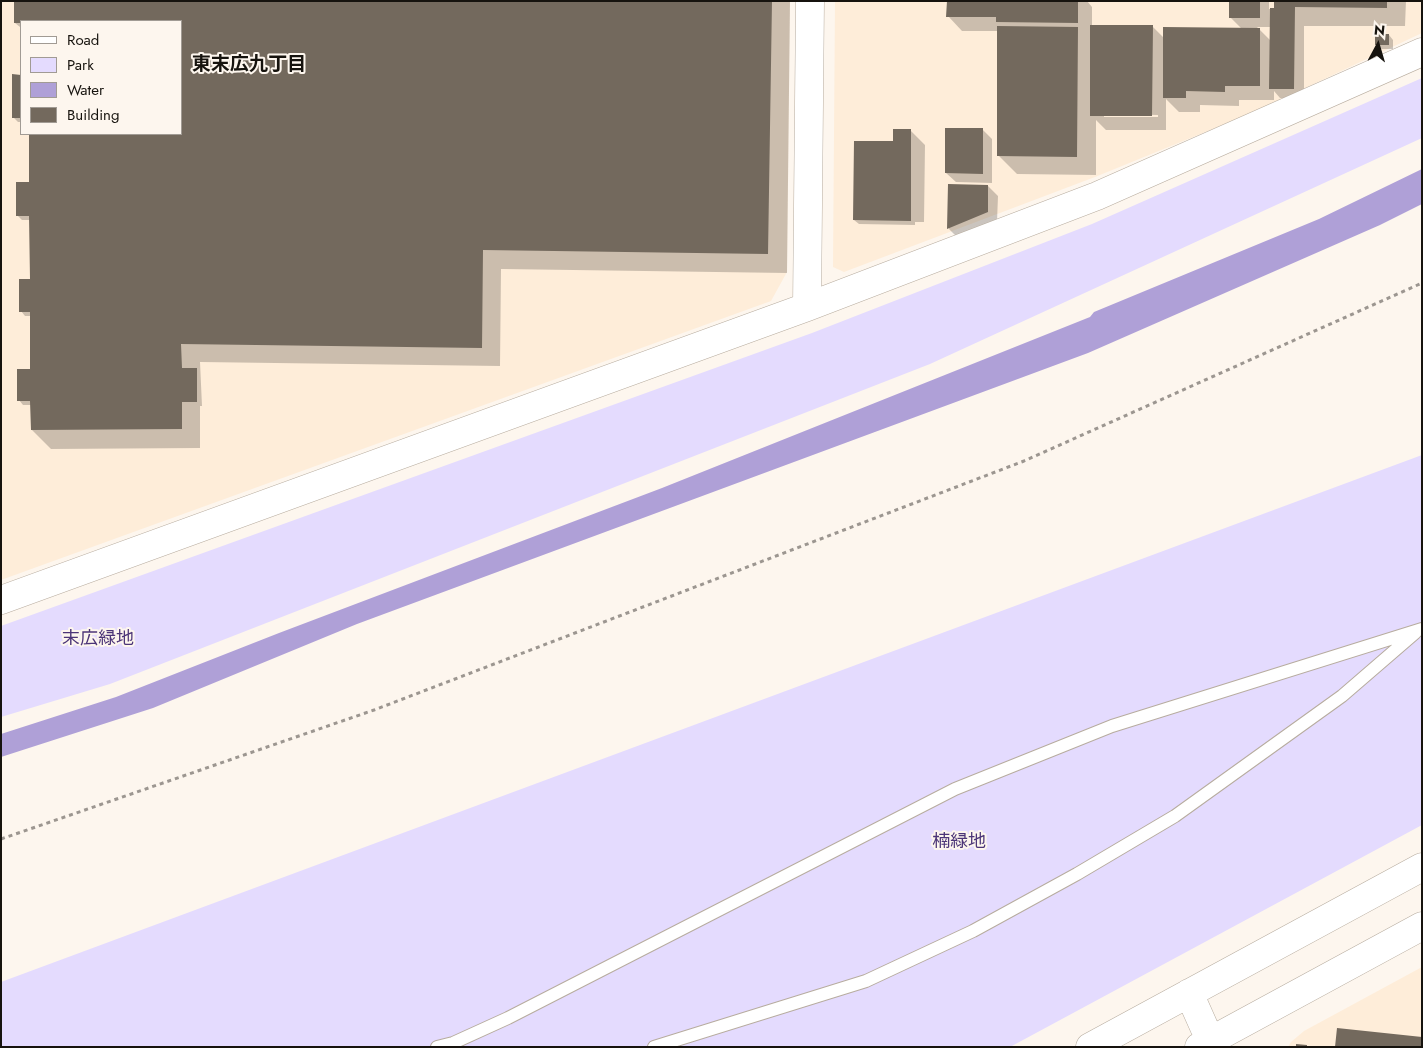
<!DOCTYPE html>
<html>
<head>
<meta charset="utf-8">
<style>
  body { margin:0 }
  #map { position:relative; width:1423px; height:1048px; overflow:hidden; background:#fdf6ee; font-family:Jost,sans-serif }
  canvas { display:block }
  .frame { position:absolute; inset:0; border:2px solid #16130e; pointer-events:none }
  .legend { position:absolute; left:20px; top:20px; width:162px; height:115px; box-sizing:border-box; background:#fdf6ee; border:1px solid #a19b94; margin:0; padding:6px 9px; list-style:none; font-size:15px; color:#16130e }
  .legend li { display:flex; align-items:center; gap:10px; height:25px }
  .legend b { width:25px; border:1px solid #a19b94 }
  .north { position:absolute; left:1353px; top:20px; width:50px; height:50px; -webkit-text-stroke:4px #fdf6ee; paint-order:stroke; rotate:6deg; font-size:14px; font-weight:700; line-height:20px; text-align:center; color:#16130e }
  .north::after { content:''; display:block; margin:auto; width:18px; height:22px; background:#16130e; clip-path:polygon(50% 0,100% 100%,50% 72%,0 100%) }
</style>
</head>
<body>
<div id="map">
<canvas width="1423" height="1048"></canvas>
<div class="frame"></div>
<ul class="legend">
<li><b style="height:6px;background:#fff"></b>Road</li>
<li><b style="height:14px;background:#e4dbfe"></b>Park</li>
<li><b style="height:14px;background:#afa0d7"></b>Water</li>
<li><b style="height:14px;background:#73695d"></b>Building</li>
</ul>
<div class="north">N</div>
</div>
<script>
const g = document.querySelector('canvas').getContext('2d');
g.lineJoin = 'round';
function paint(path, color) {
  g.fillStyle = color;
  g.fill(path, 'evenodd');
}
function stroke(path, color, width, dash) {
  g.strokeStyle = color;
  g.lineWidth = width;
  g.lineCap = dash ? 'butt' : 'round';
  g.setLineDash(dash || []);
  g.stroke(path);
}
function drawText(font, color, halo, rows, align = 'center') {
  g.font = font + ' Jost,"Noto Sans JP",sans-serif';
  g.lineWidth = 4;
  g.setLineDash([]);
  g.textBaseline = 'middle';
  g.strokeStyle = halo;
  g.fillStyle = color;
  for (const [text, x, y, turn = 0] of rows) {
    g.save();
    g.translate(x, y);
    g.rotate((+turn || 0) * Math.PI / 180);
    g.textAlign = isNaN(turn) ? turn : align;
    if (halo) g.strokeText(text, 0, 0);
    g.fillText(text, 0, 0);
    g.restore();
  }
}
paint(new Path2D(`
  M1,1H790L787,272L771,301L1,580ZM21,21H181V134H21Z
  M835,1H1422V33L1252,113L1095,177L844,272L833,267Z
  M1422,967V1047H1288L1291,1042L1304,1031Z`), '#feedd9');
paint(new Path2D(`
  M1422,78V138L930,364L110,684L1,717V626L812,333L1092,224Z
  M1422,455V825L1010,1047H1V982Z`), '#e4dbfe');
paint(new Path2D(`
  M1422,169V204L1380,225L1088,353L357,624L153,708L1,757V734L116,697L279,633L662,488L1090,317L1094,312L1319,219Z`), '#afa0d7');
paint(new Path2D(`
  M15,1H790L787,273L501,269L500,366L200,362L202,406H200V448L51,449L32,430V405H23L19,400L32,372L31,316H25L21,311L31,282V220H22L17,215L30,185V134H181V21H21V27H20L15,23Z
  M948,1H1087L1092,7V26H1152L1165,39L1242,29L1230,17V1H1269V9H1278L1276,1H1406L1405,26H1304V98H1280L1274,91V100H1239V106L1200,105V112H1179L1166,99V130H1106L1096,120V175L1017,174L998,155L999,31H962L948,16ZM1257,27H1271V41ZM1104,114L1158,115V117H1104Z
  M1389,35L1393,40V49H1381L1376,44Z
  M14,76H21V122H18L14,118Z
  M982,129L992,139V183L956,182L946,173Z
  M910,130L925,145L924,222H915V225L859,224L854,220L894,143Z
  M949,186H988L998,196L997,222L958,238L949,229Z`), '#0003');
paint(new Path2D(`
  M14,1H772L768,254L483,250L482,348L181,344L182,368H197V402H182V429L31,430L30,401H17V369H30V312H19V279H30L29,216H16V182H29V134H181V21H21V23H14Z
  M947,1H1078V23L996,22V17H946Z
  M1229,1H1260V18H1229Z
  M1274,1H1387V8L1295,7L1294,89H1269L1270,8H1274Z
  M1090,25H1153L1152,116H1090Z
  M997,26L1078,27L1077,157L997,156Z
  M1163,27L1260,28V86H1225V92L1186,91V98H1163Z
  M1375,34H1389V45H1375Z
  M12,74L21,75V118H12Z
  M945,128H983V174L945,173Z
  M893,129H911V221L853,220L854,141H893Z
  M948,184L988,185V212L947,229Z
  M1337,1028L1422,1037V1047H1335Z
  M1296,1044L1307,1045V1047H1296Z`), '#73695d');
const lane = new Path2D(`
  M437,1047L453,1043L508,1018L955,789L1112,726L1422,629
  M654,1047L866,981L973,931L1077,874L1175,816L1342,696L1415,633`);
const secondary = new Path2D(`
  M807,307L810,1
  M1,600L807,307L1097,196L1422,52
  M1189,993L1213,1047
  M1090,1047L1422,867
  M1199,1047L1422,926`);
stroke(lane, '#b7ac9f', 14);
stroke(secondary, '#b7ac9f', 29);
stroke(new Path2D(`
  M1,839L374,710L1024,461L1422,283`), '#9c9690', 3, [4, 4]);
stroke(lane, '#fff', 12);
stroke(secondary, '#fff', 28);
drawText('18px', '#4c3578', '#fdf6ee', [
  ["末広緑地",98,640],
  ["楠緑地",959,843]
]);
drawText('bold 19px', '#16130e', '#fdf6ee', [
  ["東末広九丁目",249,65]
]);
</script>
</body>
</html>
